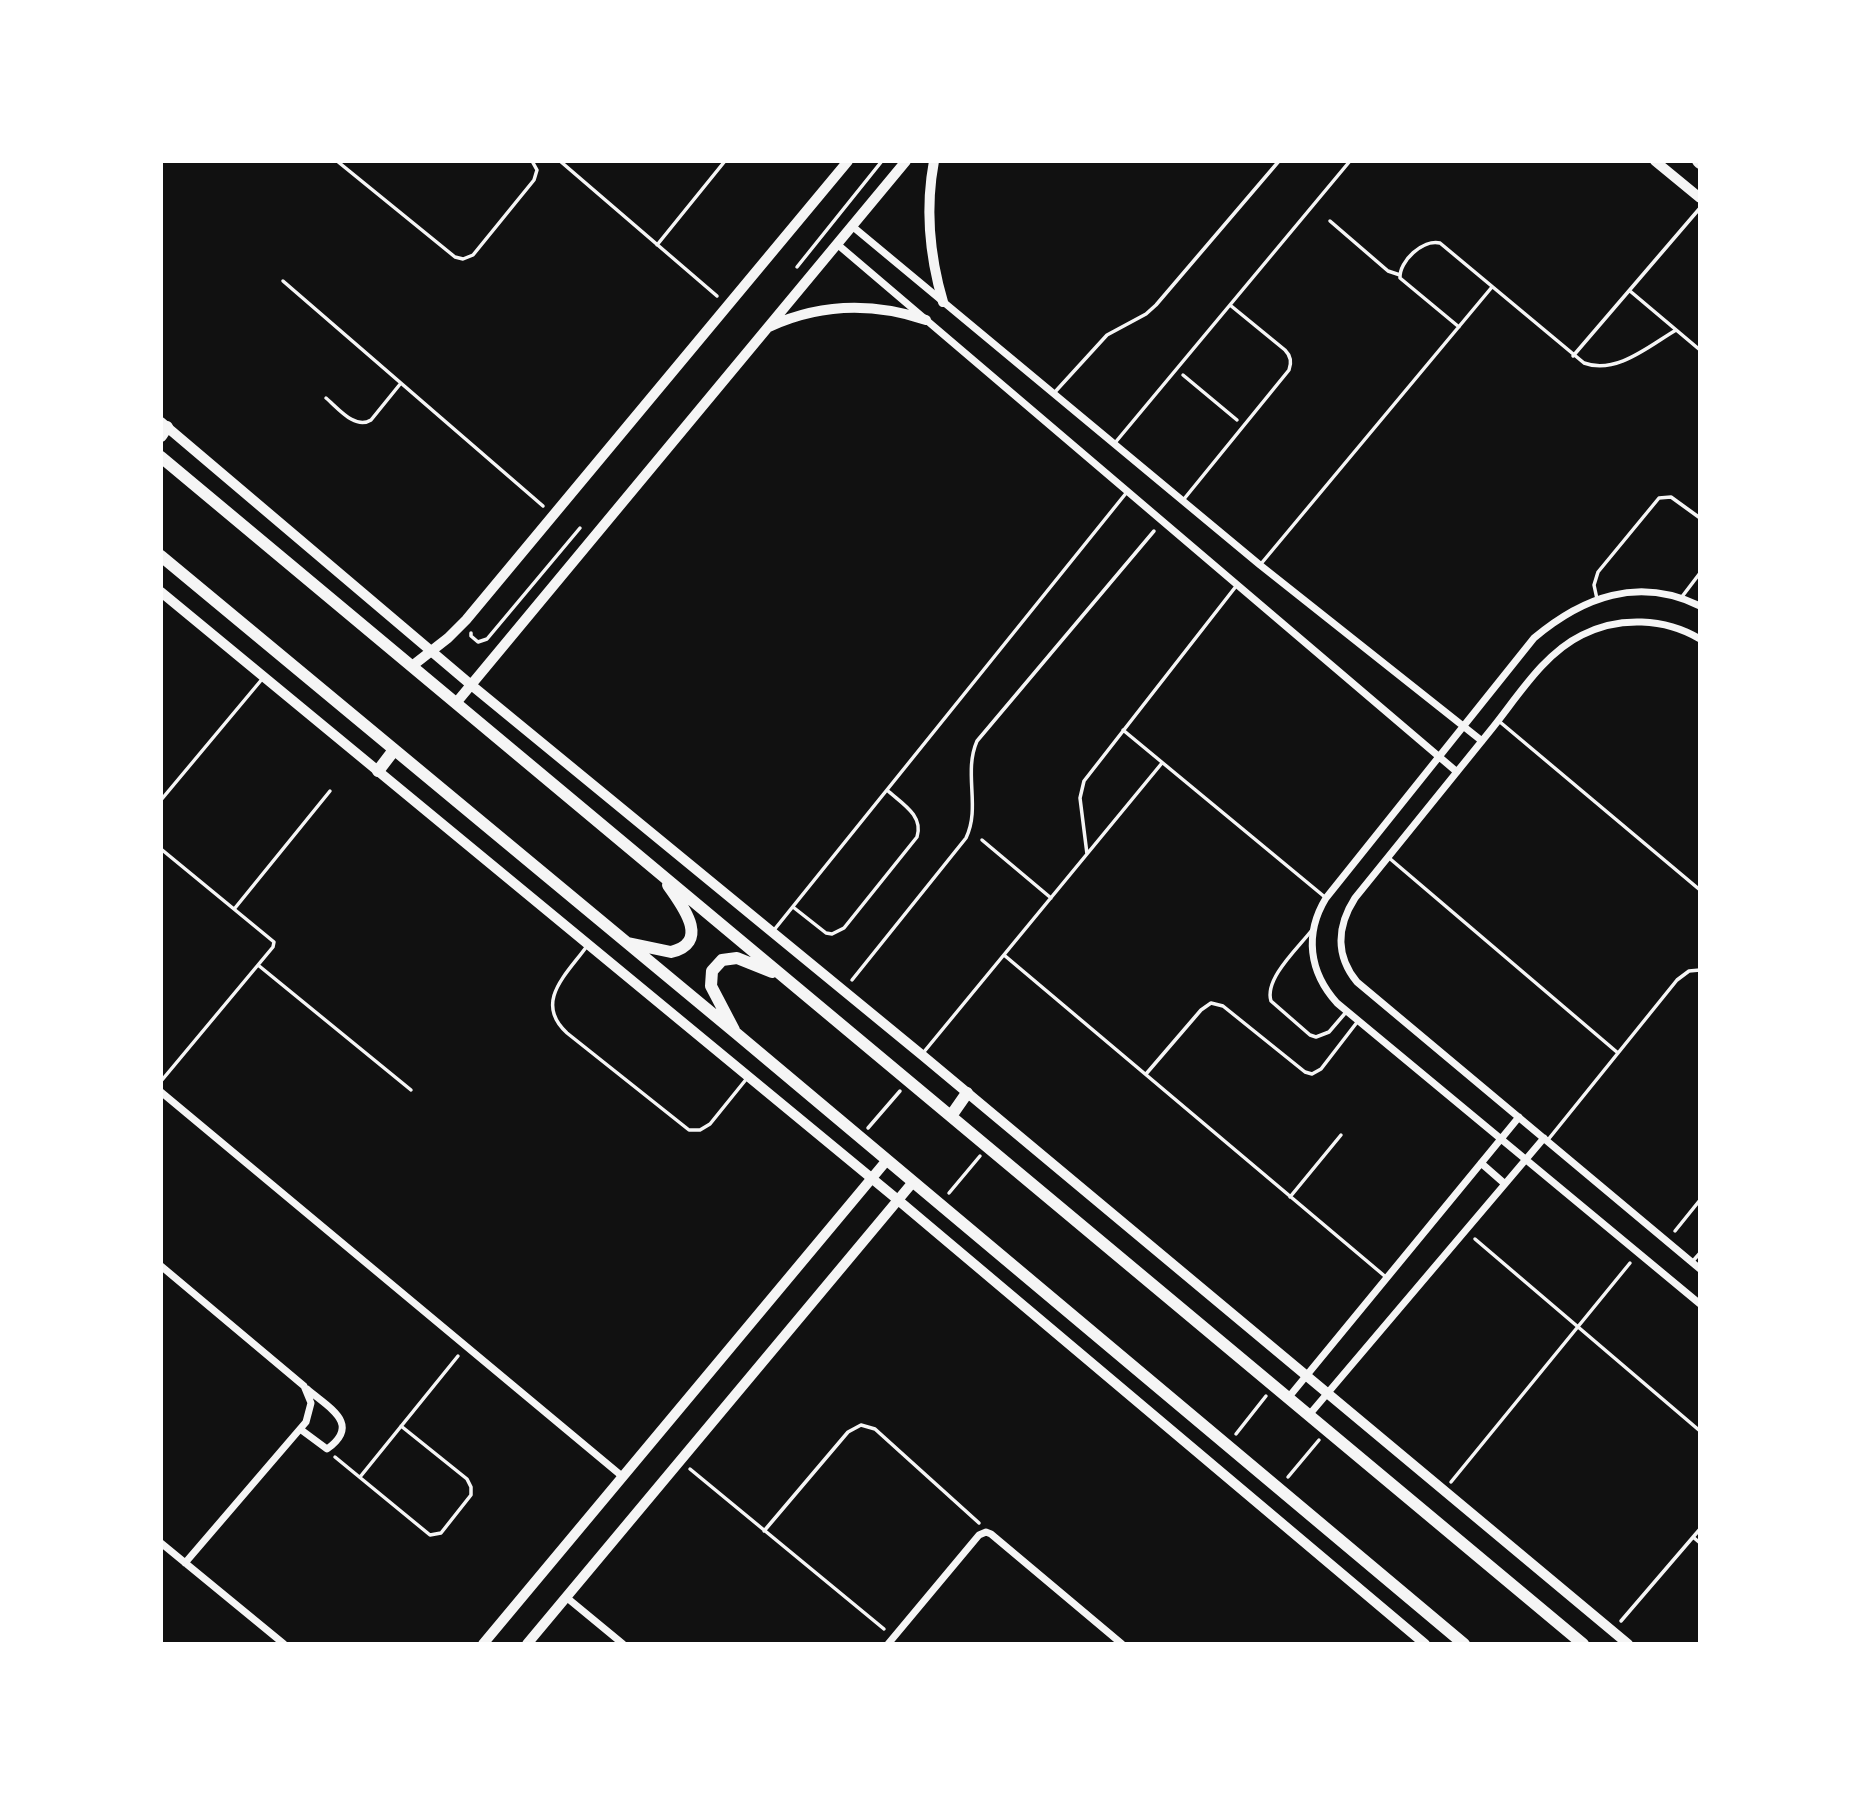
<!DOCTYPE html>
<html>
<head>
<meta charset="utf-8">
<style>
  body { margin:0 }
  #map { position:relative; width:1861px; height:1805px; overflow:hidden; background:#111; font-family:Mulish,sans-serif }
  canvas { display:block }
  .frame { position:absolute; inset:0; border:163px solid #fff; pointer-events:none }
</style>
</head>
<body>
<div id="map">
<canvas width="1861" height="1805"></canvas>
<div class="frame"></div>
</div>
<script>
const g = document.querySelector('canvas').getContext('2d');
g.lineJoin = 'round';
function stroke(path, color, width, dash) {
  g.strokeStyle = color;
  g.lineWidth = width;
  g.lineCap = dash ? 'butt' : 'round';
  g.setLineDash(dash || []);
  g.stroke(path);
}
stroke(new Path2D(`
  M560,161L717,296
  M657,245L725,161
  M797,267L882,161
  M283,281L543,506
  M1183,375L1237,420
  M326,398C338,408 355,430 371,420L401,383
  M471,633V636L478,642L487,639L580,528
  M161,849L274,942L273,947L162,1080
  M235,908L330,791
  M258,965L411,1090
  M852,980L966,838C981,807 963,773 977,741L1154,531
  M868,1128L900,1091
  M949,1193L980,1156
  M1675,1231L1700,1200
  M1475,1239L1700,1431
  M1236,1434L1266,1396
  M335,1457L430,1535L441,1533L471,1495V1487L467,1479L401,1426
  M690,1469L884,1629
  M360,1477L458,1356
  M1288,1477L1319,1440
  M1451,1482L1630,1263
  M764,1531L848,1432L861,1425L875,1429L979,1523
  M1693,1537L1700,1543
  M1621,1621L1700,1529`), '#f5f5f5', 3.5);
stroke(new Path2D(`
  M337,161L455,257L463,259L473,255L534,180L537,170L532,161
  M1330,221L1388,271L1400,275
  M1630,291L1700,350
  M1459,327L1400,278C1399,261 1423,239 1440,243L1584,363C1616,375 1649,346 1676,330
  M1573,356L1700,208
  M1054,393L1107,335L1146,314L1156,305L1279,161
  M1114,444L1350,161
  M1184,499L1289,370C1292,362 1291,356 1285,350L1230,305
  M1260,565L1492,287
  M1681,598L1700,573
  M1597,599L1594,585L1598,572L1659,498L1671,497L1700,518
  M1500,722L1700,890
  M1123,730L1326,898
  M161,800L263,678
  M982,840L1051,898
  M1087,854L1080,798L1084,781L1237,585
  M1388,857L1618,1053
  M793,907L826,933L832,934L844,928L917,837C924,815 901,803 887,790
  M774,930L1127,492
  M1312,930C1298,948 1264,979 1271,1001L1310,1035L1316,1037L1329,1032L1347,1011
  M587,946C567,974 533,1002 567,1033L689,1130H700L710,1124L748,1077
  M1004,955L1387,1278
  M923,1053L1162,763
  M1146,1074L1201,1010L1211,1003L1223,1006L1305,1072L1312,1074L1321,1069L1358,1021
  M1547,1141L1677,980L1689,971L1700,970
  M1290,1197L1341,1135
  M1692,1262L1700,1253`), '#f5f5f5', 3.5);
stroke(new Path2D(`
  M852,226L1260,565L1482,741
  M837,244L1457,772
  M1700,606C1638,576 1583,597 1534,638L1326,898C1304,934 1309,972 1337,1003L1700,1304
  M1700,639C1665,618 1619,616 1582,635C1543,654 1517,698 1490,731C1445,786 1400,842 1355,898C1337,926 1335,955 1357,982L1700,1269
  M161,1092L623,1477
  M1481,1163L1505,1184
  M161,1266L304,1386L311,1403L306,1422L185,1563
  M1288,1398L1519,1117
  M1309,1415L1544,1138
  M300,1429L327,1449C362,1424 329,1408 307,1389
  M161,1543L284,1644
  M566,1597L623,1644
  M888,1644L979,1535L986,1532L991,1534L1122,1644`), '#f5f5f5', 7);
stroke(new Path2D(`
  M483,1644L887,1160
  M527,1644L913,1182`), '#f5f5f5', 10);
stroke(new Path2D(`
  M934,161C925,209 929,254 943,302
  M1655,161L1700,198
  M769,327C821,303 872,302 926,320
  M161,422L470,684L922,1055L1628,1644
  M161,592L898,1200L1425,1644
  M412,666L448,638L466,620L848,161
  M456,703L906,161`), '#f5f5f5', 10);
stroke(new Path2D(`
  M1698,161L1700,163
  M161,436L167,427
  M161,457L1583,1644
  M161,556L737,1034L1464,1644
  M378,771L394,750
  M628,943L671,952C712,942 681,904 668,885
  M734,1030L711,986L712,971L722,960L737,958L772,972
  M951,1116L967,1093`), '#f5f5f5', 12);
</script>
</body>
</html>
